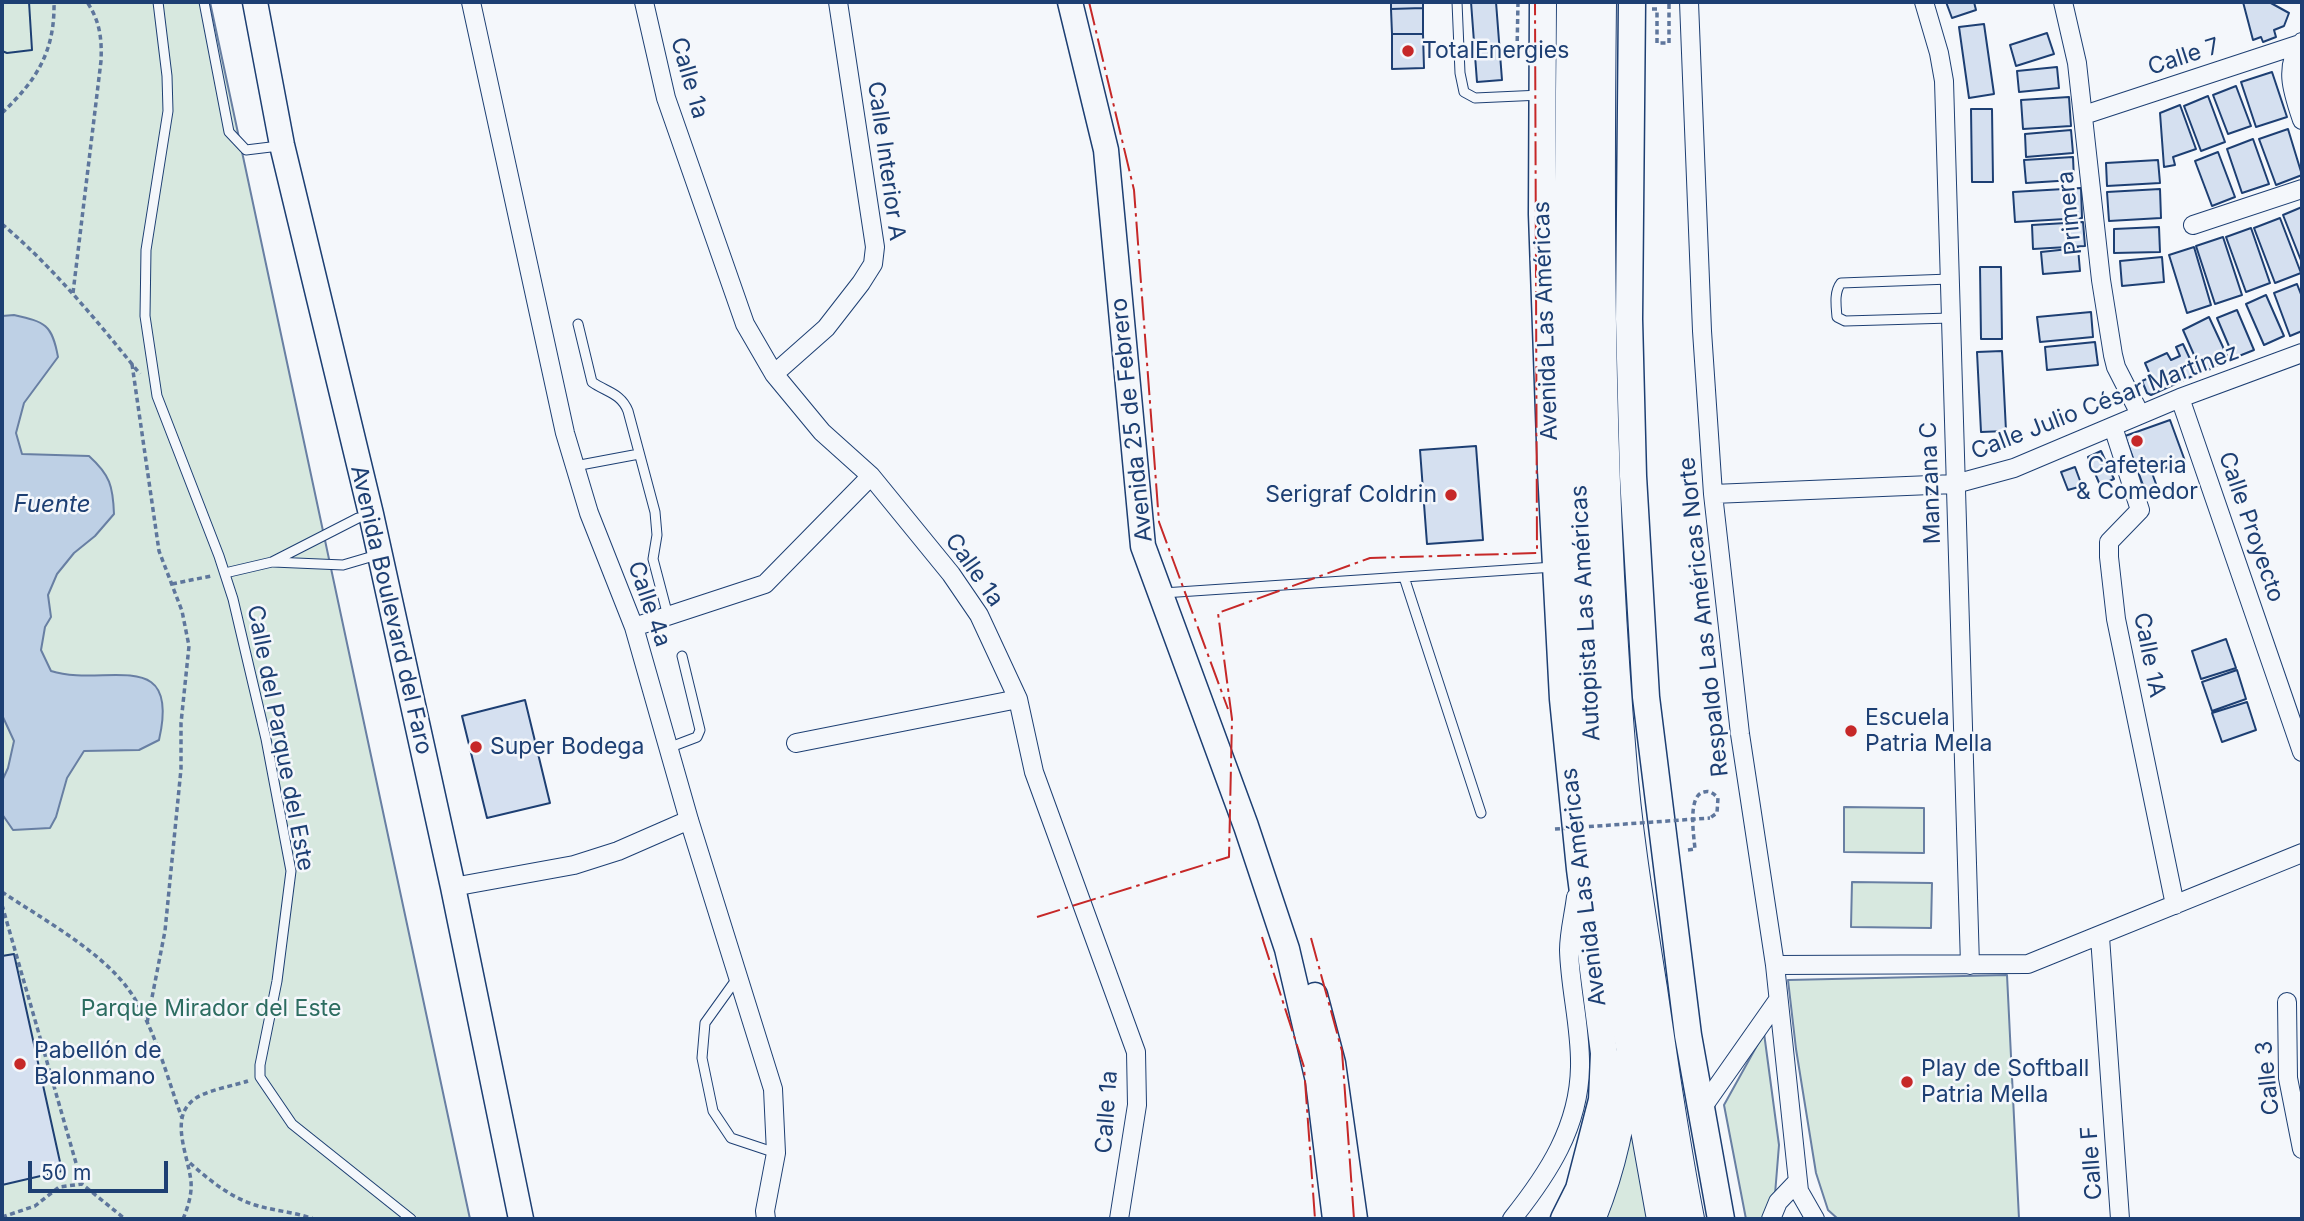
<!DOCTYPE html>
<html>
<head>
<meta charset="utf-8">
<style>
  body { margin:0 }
  #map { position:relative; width:2304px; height:1221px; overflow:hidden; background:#f4f7fb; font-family:Inter,sans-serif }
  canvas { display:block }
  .frame { position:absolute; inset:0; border:4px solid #1d3f73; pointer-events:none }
  .scale { position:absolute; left:28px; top:1161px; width:140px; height:32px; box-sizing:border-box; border:4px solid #1d3f73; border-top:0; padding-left:9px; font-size:21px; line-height:24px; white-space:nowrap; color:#1d3f73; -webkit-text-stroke:5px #f4f7fb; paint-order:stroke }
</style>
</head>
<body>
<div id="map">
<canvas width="2304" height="1221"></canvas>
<div class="frame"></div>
<div class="scale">50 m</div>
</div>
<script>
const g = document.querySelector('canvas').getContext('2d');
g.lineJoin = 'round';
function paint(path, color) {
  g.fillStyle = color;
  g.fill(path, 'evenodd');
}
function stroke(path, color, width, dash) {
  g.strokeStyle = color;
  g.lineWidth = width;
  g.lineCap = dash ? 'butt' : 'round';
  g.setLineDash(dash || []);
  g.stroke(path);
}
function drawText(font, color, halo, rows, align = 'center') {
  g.font = font + ' Inter,sans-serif';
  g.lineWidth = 5;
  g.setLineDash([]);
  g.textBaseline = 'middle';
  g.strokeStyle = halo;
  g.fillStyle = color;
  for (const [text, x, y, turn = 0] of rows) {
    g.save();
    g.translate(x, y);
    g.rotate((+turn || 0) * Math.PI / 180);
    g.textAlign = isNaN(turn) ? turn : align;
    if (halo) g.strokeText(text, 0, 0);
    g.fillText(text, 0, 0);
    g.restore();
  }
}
const green = new Path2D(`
  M2,2H210L470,1219H2Z
  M1844,807L1924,808V853L1844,852Z
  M1852,882L1932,883L1931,928L1851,927Z
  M2007,975L2019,1219H1838L1828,1210L1816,1173L1796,1049L1788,980Z
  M1764,1033L1779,1145L1773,1219H1746L1724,1105Z
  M1634,1128L1653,1219H1598Z`);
paint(green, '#d7e8df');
stroke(green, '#687fa3', 2);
const water = new Path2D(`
  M14,315C45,322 52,324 58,357L24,403L16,433L22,454L89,456C110,475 113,486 114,514L95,536L74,553L57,574L48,595L51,617L45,627L41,650L51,671C104,688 181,644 159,740L139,750L84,751L67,778L56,817L50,828L13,830L2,814V781L8,768L14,741L2,715V316Z`);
paint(water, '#bed0e5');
stroke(water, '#687fa3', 2);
const building = new Path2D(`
  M2,2H29L32,50L7,53L2,51Z
  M2,2H29L32,50L7,53L2,51Z
  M1391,2H1423V8L1391,9Z
  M1471,2H1496L1502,80L1477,82Z
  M1946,2H1974L1976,10L1952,18Z
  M2243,2H2269L2289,13L2284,26L2274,30L2276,37L2263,42L2261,37L2253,40Z
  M1423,8V34H1392L1391,9Z
  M1984,24L1994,94L1969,98L1959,27Z
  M2047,33L2054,54L2016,66L2010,45Z
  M1392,34H1423L1424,68L1392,69Z
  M2057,67L2059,88L2019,92L2017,71Z
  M2272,72L2287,117L2256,127L2241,82Z
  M2236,86L2251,126L2228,134L2213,95Z
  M2208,96L2225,142L2201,151L2184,106Z
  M2069,97L2071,126L2023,129L2021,100Z
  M2180,105L2196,149L2173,157L2175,165L2164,167L2160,113Z
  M1971,109H1992L1993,182H1972Z
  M2288,129L2302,175L2276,185L2259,139Z
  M2071,130L2073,153L2026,157L2025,134Z
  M2253,139L2269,184L2242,193L2227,149Z
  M2218,152L2235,197L2212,206L2195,161Z
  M2073,157L2074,180L2026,183L2024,160Z
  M2158,160L2160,183L2107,186L2106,163Z
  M2081,188L2082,218L2015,222L2013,192Z
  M2160,189L2161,218L2109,221L2107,192Z
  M2302,207V263L2283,215Z
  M2280,218L2301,273L2275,283L2254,228Z
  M2083,222L2085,246L2033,249L2032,225Z
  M2159,227L2160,252L2114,253V229Z
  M2251,228L2270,283L2246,292L2226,237Z
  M2223,237L2242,295L2215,304L2196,246Z
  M2194,247L2211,305L2187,313L2169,255Z
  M2078,248L2080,271L2043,274L2041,252Z
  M2162,257L2164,282L2122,286L2120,261Z
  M1980,267H2001L2002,339H1981Z
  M2297,284L2302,297V331L2290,336L2274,293Z
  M2266,295L2284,336L2264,345L2246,304Z
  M2237,310L2254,350L2234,358L2217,318Z
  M2091,312L2093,337L2040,342L2037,317Z
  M2209,317L2229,360L2202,373L2183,330Z
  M2095,342L2098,365L2047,370L2045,347Z
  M2183,344L2197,374L2151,395L2147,393L2142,381L2151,377L2145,363L2167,353L2171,360L2180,356L2176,347Z
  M2002,351L2006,431L1981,432L1977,352Z
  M2170,420L2185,461L2152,473L2159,492L2147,496L2125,436Z
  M1476,446L1483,540L1427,544L1420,450Z
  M2101,451L2114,479L2100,485L2088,457Z
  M2075,467L2082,486L2068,490L2061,472Z
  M2226,639L2236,668L2201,679L2192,651Z
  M2237,670L2246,699L2212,711L2202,682Z
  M525,700L550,803L487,818L462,716Z
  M2247,702L2256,730L2222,742L2212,713Z
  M14,954L62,1171L2,1185V956Z`);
paint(building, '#d5e0f0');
stroke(building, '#1d3f73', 2);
const lane = new Path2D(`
  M158,2L167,76L168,111L146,250L145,316L157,396L219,556L233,599L266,739L291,871L277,981L260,1065V1077L292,1124L411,1219
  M204,2L229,132L246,150L279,146
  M1457,2L1460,73L1464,92L1475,98L1541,95
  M1950,279L1841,283C1834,292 1836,305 1837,317L1845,321L1951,318
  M578,324L592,382C606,392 621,393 628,411L655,512L657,535L653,559L668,616
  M575,466L639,454
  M273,562L343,565L377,555
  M225,573L272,562L358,518
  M1404,577L1481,813
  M1163,593L1554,567
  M668,748L697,737L700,730L682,656
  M738,977L705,1023L702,1058L713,1111L731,1138L776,1153`);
const street = new Path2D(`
  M471,2L565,433L589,513L634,627L689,820L773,1089L776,1153L765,1211L766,1219
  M644,2L666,98L745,324L774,374L822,432L871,476L951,574L979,615L1018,699L1034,772L1136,1052L1137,1105L1119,1219
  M1689,2L1702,331L1713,494L1740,734L1775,965L1799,1191L1815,1219
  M1924,2L1939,53L1944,81L1970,965
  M2063,2L2077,63L2101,280L2113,355L2116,367L2140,414
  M2302,42C2283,67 2293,93 2302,120
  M2084,115L2300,44
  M2193,225L2302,189
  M774,374L826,328L861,283L873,264L875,247L838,2
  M2180,398L2302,752
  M2113,427L2140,510L2109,542V557L2116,619L2175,905
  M1713,494L1955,484L2014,468L2180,398L2302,353
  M634,627L765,584L871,476
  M796,743L1018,699
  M453,887L574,865L618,851L689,820
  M2100,937L2120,1219
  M1775,965L2028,964L2302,853
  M2287,1002L2288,1078L2302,1149
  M1700,1111L1778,1000
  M1512,1219C1548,1174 1579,1127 1580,1067C1581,1028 1570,989 1569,950C1569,933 1574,914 1576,897
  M1771,1219L1778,1202L1797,1182`);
const secondary = new Path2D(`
  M255,2L282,145L371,514L453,887L521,1219
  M1070,2L1106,150L1143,546L1246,826L1287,949L1318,1081L1335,1219
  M1315,995L1333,1063L1355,1219`);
const primary = new Path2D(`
  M1543,2L1542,214L1551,470L1563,699L1580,869L1604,1053L1602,1100L1579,1189L1564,1219
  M1632,2L1629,319L1633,476L1646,697L1688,1035L1721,1219`);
const highway = new Path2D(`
  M1573,2L1570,271L1585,646L1608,887L1623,996L1663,1219
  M1600,2C1597,254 1599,506 1620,757C1626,835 1639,912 1651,989C1662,1066 1673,1143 1688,1219
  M1589,1219C1609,1170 1621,1117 1625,1064`);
stroke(lane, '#1d3f73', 11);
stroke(street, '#1d3f73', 20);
stroke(secondary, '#1d3f73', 27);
stroke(primary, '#1d3f73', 29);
stroke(highway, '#1d3f73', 34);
stroke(new Path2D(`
  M1518,2L1517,52H1522
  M1652,9H1657V43H1669V2
  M2,113C37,80 55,51 54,2
  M2,224C54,268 97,321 140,374
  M73,293L101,61C102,39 100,21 87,2
  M132,364L159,551L182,611L189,646L181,723V769L165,931L147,1023
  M172,584L211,576
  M1688,850L1695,849C1694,837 1687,795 1704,792C1710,790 1714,794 1718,798L1717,813L1710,818
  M2,892C41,918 101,951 129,990C155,1027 166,1075 182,1118
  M2,905L82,1184
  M190,1163C209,1180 230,1197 255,1205C274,1211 295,1212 314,1219
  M2,1217L35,1206L59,1187L82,1184L125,1219
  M183,1219C188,1207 192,1194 191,1182C189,1158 170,1121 191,1102C201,1091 233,1086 248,1081`), '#5e769c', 3.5, [5, 3.5]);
stroke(lane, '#f4f7fb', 9);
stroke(street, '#f4f7fb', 18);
stroke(secondary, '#f4f7fb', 24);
stroke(primary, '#f4f7fb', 26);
stroke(highway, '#f4f7fb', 32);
stroke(new Path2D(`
  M1555,829L1710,818`), '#5e769c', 3.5, [5, 3.5]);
stroke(new Path2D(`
  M1089,2L1134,190L1159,522L1228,709
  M1037,917L1229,857L1232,719L1218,613L1370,558L1537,553L1535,2
  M1262,937L1304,1067L1315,1219
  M1311,938L1342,1051L1354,1219`), '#c62828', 2, [24, 5, 3.5, 5]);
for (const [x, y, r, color] of [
  [1408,51,7,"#c62828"],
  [2137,441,7,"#c62828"],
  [1451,495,7,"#c62828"],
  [1851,731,7,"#c62828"],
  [476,747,7,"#c62828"],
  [20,1064,7,"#c62828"],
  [1907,1082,7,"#c62828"]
]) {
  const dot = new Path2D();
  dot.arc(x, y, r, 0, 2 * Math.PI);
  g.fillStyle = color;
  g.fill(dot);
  stroke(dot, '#f4f7fb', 2.5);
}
drawText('23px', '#1d3f73', '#f4f7fb', [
  ["TotalEnergies",1422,51],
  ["Cafeteria",2137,466,"center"],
  ["& Comedor",2137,492,"center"],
  ["Serigraf Coldrin",1437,495,"right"],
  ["Escuela",1865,718],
  ["Patria Mella",1865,744],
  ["Super Bodega",490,747],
  ["Pabellón de",34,1051],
  ["Balonmano",34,1077],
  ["Play de Softball",1921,1069],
  ["Patria Mella",1921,1095]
], 'left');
drawText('23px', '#1d3f73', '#f4f7fb', [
  ["Calle 7",2184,57,-18],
  ["Calle 1a",689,78,74],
  ["Calle Interior A",886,161,82],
  ["Primera",2070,213,-96],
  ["Avenida Las Américas",1546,321,-92],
  ["Calle Julio César Martínez",2105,402,-21],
  ["Avenida 25 de Febrero",1132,420,-96],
  ["Manzana C",1931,483,-92],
  ["Calle Proyecto",2251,527,71],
  ["Calle 1a",974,570,55],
  ["Calle 4a",649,604,71],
  ["Avenida Boulevard del Faro",391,610,77],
  ["Autopista Las Américas",1586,613,-93],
  ["Respaldo Las Américas Norte",1704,617,-96],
  ["Calle 1A",2149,655,79],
  ["Calle del Parque del Este",280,738,79],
  ["Avenida Las Américas",1584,887,-97],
  ["Calle 3",2268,1078,-96],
  ["Calle 1a",1107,1112,-86],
  ["Calle F",2092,1163,-94]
]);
drawText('23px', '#2c6c60', '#f4f7fb', [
  ["Parque Mirador del Este",211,1009]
]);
drawText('italic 24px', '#1d3f73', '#f4f7fb', [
  ["Fuente",52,505]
]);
</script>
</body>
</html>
